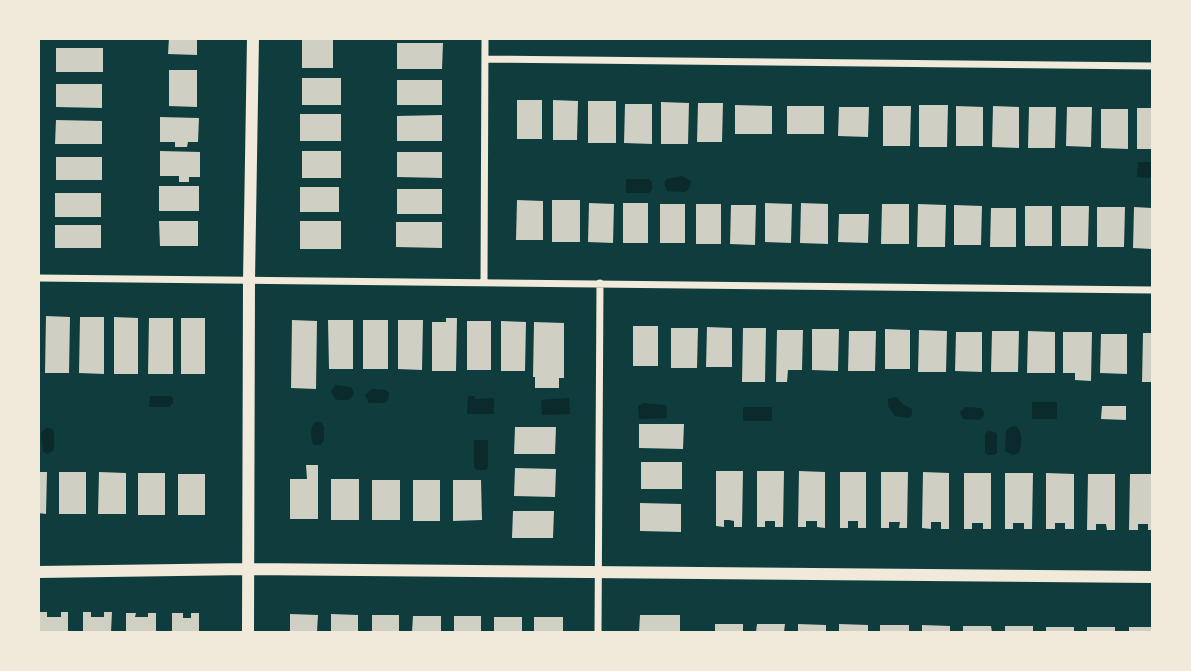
<!DOCTYPE html>
<html>
<head>
<meta charset="utf-8">
<style>
  body { margin:0 }
  #map { position:relative; width:1191px; height:671px; overflow:hidden; background:#0f3d3e; font-family:"PT Serif",serif }
  canvas { display:block }
  .frame { position:absolute; inset:0; border:40px solid #f1e9da; pointer-events:none }
</style>
</head>
<body>
<div id="map">
<canvas width="1191" height="671"></canvas>
<div class="frame"></div>
</div>
<script>
const g = document.querySelector('canvas').getContext('2d');
g.lineJoin = 'round';
function paint(path, color) {
  g.fillStyle = color;
  g.fill(path, 'evenodd');
}
function stroke(path, color, width, dash) {
  g.strokeStyle = color;
  g.lineWidth = width;
  g.lineCap = dash ? 'butt' : 'round';
  g.setLineDash(dash || []);
  g.stroke(path);
}
paint(new Path2D(`
  M1138,162H1152V178L1137,177Z
  M682,176L691,181L689,189L685,192L667,191L664,183L667,179Z
  M626,179H649L652,182V190L649,193H626Z
  M335,385L351,387L354,393C351,402 343,401 335,399L331,391Z
  M372,389L386,390L389,393L388,400L384,403H369L365,395Z
  M150,396H171L173,399V404H171L170,407H149Z
  M468,396H475V399L494,398V414H467Z
  M896,397L904,405L912,409V415L909,418L895,416L888,406V399Z
  M569,398L570,414L542,415L541,400Z
  M1032,402H1057V419H1032Z
  M642,403L666,405L667,418L639,419L638,405H642Z
  M743,407H772V421H743Z
  M965,407L981,408L984,412L983,418L979,420L963,419L960,412Z
  M315,422H321L324,427V441L320,445H314C310,439 310,427 315,422Z
  M1016,426C1023,432 1022,445 1019,453L1013,455L1005,451L1006,431L1010,427Z
  M46,428L52,429L54,433V450L48,454L43,452L41,433Z
  M988,431L995,432L997,434V453L994,455H988L985,453V434Z
  M474,440H488V467L486,470H477L474,467Z`), '#0a2a2b');
paint(new Path2D(`
  M169,38H197V55L168,54Z
  M302,38H333V68H302Z
  M397,43H443L442,69H397Z
  M56,48H103V72H56Z
  M169,70H197V107L169,106Z
  M302,78H341V105H302Z
  M397,80H442V105H397Z
  M56,84H102V108L56,107Z
  M517,100H542V139H517Z
  M553,100L578,101L577,140H553Z
  M588,101H616V143H588Z
  M661,102L689,103L688,144H661Z
  M698,103H723L722,142H697Z
  M625,104H652V144L624,143Z
  M735,105L772,106V134H735Z
  M919,105H948L947,147H919Z
  M787,106H824V134H787Z
  M883,106H911L910,146H883Z
  M956,106L983,107V146H956Z
  M993,106L1019,107V148L992,147Z
  M839,107H869L868,137L838,136Z
  M1029,107H1056L1055,148H1028Z
  M1067,107H1092L1091,147L1066,146Z
  M1137,108H1152V149H1137Z
  M1101,109H1128V149L1101,148Z
  M300,114H341V141H300Z
  M442,115V141H397V116Z
  M160,117L199,118L198,142H188L187,147H175V142H160Z
  M56,120L102,121V144H55Z
  M160,151L200,152V177H189V182H179V176H160Z
  M302,151H341V178H302Z
  M397,152H442V178L397,177Z
  M56,157H102V180H56Z
  M159,186H199V211H159Z
  M300,187H339V212H300Z
  M397,189H442V214H397Z
  M55,193H101V217H55Z
  M517,200L543,201V240H516Z
  M552,200H580V242H552Z
  M589,203L614,204L613,243L588,242Z
  M623,203H648V243H623Z
  M765,203L792,204L791,243L765,242Z
  M801,203L828,204V244L800,243Z
  M660,204H685V243H660Z
  M696,204H721V244H696Z
  M882,204H909V244H881Z
  M918,204L946,205L945,247H917Z
  M731,205H756L755,245L730,244Z
  M954,205L982,206L981,245H954Z
  M1025,206H1052V246H1025Z
  M1061,206H1089L1088,246H1061Z
  M1097,207H1125L1124,247H1097Z
  M1134,207L1152,208V249L1133,248Z
  M991,208H1016V247H990Z
  M839,214H869L868,243L838,242Z
  M159,221H198V246H160Z
  M300,221H341V249H300Z
  M396,222H442V248L396,247Z
  M55,225H101V248H55Z
  M46,316L70,317L69,373H45Z
  M80,317H104V374L79,373Z
  M114,317L138,318V374H114Z
  M149,318H173V374H148Z
  M181,318H205V374H181Z
  M446,318H457L456,371H432V322H446Z
  M292,320L317,321L316,389L291,388Z
  M328,320H353V369H329Z
  M363,320H388V369H363Z
  M398,320H423L422,370L398,369Z
  M467,321H491V370H467Z
  M501,321L526,322L525,371H501Z
  M534,322L564,323V378H559V388H535V377H533Z
  M633,326H658V366H633Z
  M707,327L732,328V367H706Z
  M671,328H698L697,368H671Z
  M743,328H766L765,382H742Z
  M812,329H839L838,371L812,370Z
  M885,329L910,330V369H885Z
  M777,330H803L802,370H788L787,382H776Z
  M919,330L947,331L946,372H918Z
  M849,331H876L875,371H848Z
  M992,331H1019L1018,372H991Z
  M1028,331L1055,332V373H1027Z
  M956,332H982V372L955,371Z
  M1063,332H1092L1091,381L1075,380V373H1063Z
  M1143,333H1152V382H1142Z
  M1101,334H1127V374L1100,373Z
  M1102,406H1126V420L1101,419Z
  M639,424H684L683,449L639,448Z
  M515,427H556L555,454H514Z
  M641,462H682V489H641Z
  M306,465H318V519H290V479H307Z
  M515,468L556,469L555,497L514,496Z
  M716,471H743L742,527H734V521L729,520H724V527L716,526Z
  M757,471H784L783,527H775V521H765V527H757Z
  M799,471L825,472V528L817,527V521H806V527H798Z
  M38,472H47L46,514L38,513Z
  M59,472H86V514H59Z
  M99,472L126,473V514H98Z
  M840,472H866V528H858V521H848V528H840Z
  M881,472H908L907,528H899L900,522H889V528H881Z
  M923,472L949,473V529H941V522H931V529L922,528Z
  M138,473H165V515H138Z
  M964,473H991V529H983V523H972V529H964Z
  M1005,473H1033L1032,529H1024V523H1013V529H1005Z
  M1046,473L1074,474V529H1065V523H1055V529H1046Z
  M178,474H205V515H178Z
  M1088,474H1115V530H1107L1106,524H1096V530H1087Z
  M1130,474H1152V530H1148V524H1138V530H1129Z
  M331,479H359V520H331Z
  M372,480H400V520H372Z
  M413,480H440V521H413Z
  M453,480H481L482,520L453,521Z
  M640,503L681,504V532L640,531Z
  M513,511H554L553,538H512Z
  M38,612H47V617H61V612H68V632H38Z
  M83,612H91V617H104V612H112L111,632H83Z
  M126,613H136L135,617H148V613H156V632H126Z
  M172,613H183V618H191V613H199V632H172Z
  M290,614L318,615L317,632H290Z
  M331,614L358,615V632H331Z
  M372,615H399V632H372Z
  M640,615H680V632H639Z
  M413,616H441V632H412Z
  M454,616H481V632H454Z
  M494,617H522V632H494Z
  M534,617H563V632H534Z
  M715,624H743V632H715Z
  M757,624H785L784,632H756Z
  M798,624L826,625V632H798Z
  M839,624L868,625V632H839Z
  M880,625H909V632H880Z
  M922,625L950,626V632H922Z
  M963,626H991L992,632H963Z
  M1005,626H1033V632H1005Z
  M1046,627H1074V632H1046Z
  M1087,627H1115V632H1087Z
  M1129,627H1152V632H1129Z`), '#cfcfc3');
stroke(new Path2D(`
  M485,59L1152,66
  M38,278L1152,290
  M484,282L485,38
  M598,632L600,283`), '#f1e9da', 7);
stroke(new Path2D(`
  M38,572L248,569L1152,577
  M248,632L249,280L253,38`), '#f1e9da', 12);
</script>
</body>
</html>
